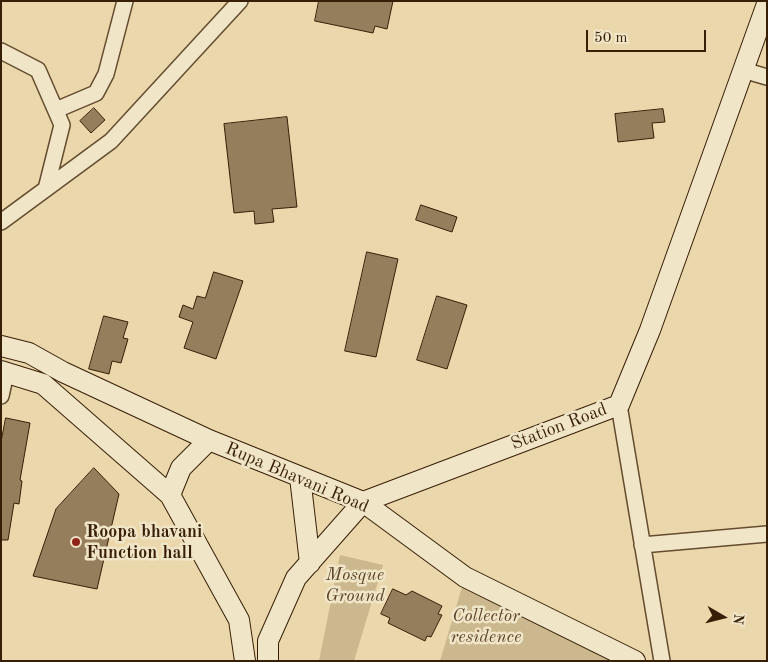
<!DOCTYPE html>
<html>
<head>
<meta charset="utf-8">
<style>
  body { margin:0 }
  #map { position:relative; width:768px; height:662px; overflow:hidden; background:#ead7ab; font-family:"Old Standard TT",serif }
  canvas { display:block }
  .frame { position:absolute; inset:0; border:2px solid #371e06; pointer-events:none }
  .north { position:absolute; left:698px; top:592px; width:50px; height:50px; -webkit-text-stroke:4px #f1e5c8; paint-order:stroke; rotate:98deg; font-size:14px; font-weight:700; line-height:20px; text-align:center; color:#371e06 }
  .north::after { content:''; display:block; margin:auto; width:18px; height:22px; background:#371e06; clip-path:polygon(50% 0,100% 100%,50% 72%,0 100%) }
  .scale { position:absolute; left:586px; top:30px; width:120px; height:22px; box-sizing:border-box; border:2px solid #371e06; border-top:0; padding-left:6px; font-size:15px; line-height:18px; white-space:nowrap; color:#371e06; -webkit-text-stroke:4px #f1e5c8; paint-order:stroke }
</style>
</head>
<body>
<div id="map">
<canvas width="768" height="662"></canvas>
<div class="frame"></div>
<div class="north">N</div>
<div class="scale">50 m</div>
</div>
<script>
const g = document.querySelector('canvas').getContext('2d');
g.lineJoin = 'round';
function paint(path, color) {
  g.fillStyle = color;
  g.fill(path, 'evenodd');
}
function stroke(path, color, width, dash) {
  g.strokeStyle = color;
  g.lineWidth = width;
  g.lineCap = dash ? 'butt' : 'round';
  g.setLineDash(dash || []);
  g.stroke(path);
}
function drawText(font, color, halo, rows, align = 'center') {
  g.font = font + ' "Old Standard TT",serif';
  g.lineWidth = 5;
  g.setLineDash([]);
  g.textBaseline = 'middle';
  g.strokeStyle = halo;
  g.fillStyle = color;
  for (const [text, x, y, turn = 0] of rows) {
    g.save();
    g.translate(x, y);
    g.rotate((+turn || 0) * Math.PI / 180);
    g.textAlign = isNaN(turn) ? turn : align;
    if (halo) g.strokeText(text, 0, 0);
    g.fillText(text, 0, 0);
    g.restore();
  }
}
paint(new Path2D(`
  M340,555L383,565L354,661H319Z
  M465,577L627,661H440Z`), '#ccb88f');
const building = new Path2D(`
  M319,1H393L387,29L375,26L373,33L315,21Z
  M94,108L105,120L91,133L80,121Z
  M663,109L665,122L652,123L654,138L618,142L615,114Z
  M287,117L297,207L272,209L274,222L255,224L254,211L234,213L224,124Z
  M421,205L457,217L452,232L416,220Z
  M367,252L398,259L376,357L345,351Z
  M214,272L243,281L216,359L184,348L193,322L179,317L183,305L193,309L197,296L205,298Z
  M437,296L467,305L447,369L417,360Z
  M104,316L128,322L123,338L128,339L121,363L112,361L109,374L89,369Z
  M6,418L30,423L20,480L22,481L19,504L14,503L8,540H1V442Z
  M94,468L119,494L97,589L33,576L56,509Z
  M393,589L406,595L412,591L442,606L438,614L442,615L431,637L427,636L425,641L388,623L390,618L381,614Z`);
paint(building, '#947e5c');
stroke(building, '#371e06', 1);
const street = new Path2D(`
  M1,51L38,70L62,125L46,189
  M743,70L767,77
  M56,110L96,93L106,74L125,1
  M1,222L111,141L240,1
  M1,396L6,373
  M619,405L662,661
  M642,545L767,534`);
const secondary = new Path2D(`
  M1,346L29,353L63,372L209,440L363,502L465,577L635,661
  M1,371L43,384L170,495L239,620L245,661
  M300,477L310,563
  M170,495L181,468L209,440
  M268,661V641L296,578L363,502L619,405L650,330L767,4`);
stroke(street, '#644c2f', 18);
stroke(secondary, '#371e06', 22);
stroke(street, '#f1e5c8', 15);
stroke(secondary, '#f1e5c8', 20);
for (const [x, y, r, color] of [
  [76,542,5,"#8f2418"]
]) {
  const dot = new Path2D();
  dot.arc(x, y, r, 0, 2 * Math.PI);
  g.fillStyle = color;
  g.fill(dot);
  stroke(dot, '#f1e5c8', 2);
}
drawText('18px', '#371e06', '#f1e5c8', [
  ["Station Road",559,427,-21],
  ["Rupa Bhavani Road",297,478,23]
]);
drawText('bold 18px', '#371e06', '#f1e5c8', [
  ["Roopa bhavani",86,532],
  ["Function hall",86,553]
], 'left');
drawText('italic 18px', '#5c4428', '#f1e5c8', [
  ["Mosque",355,575],
  ["Ground",355,596],
  ["Collector",486,616],
  ["residence",486,637]
]);
</script>
</body>
</html>
